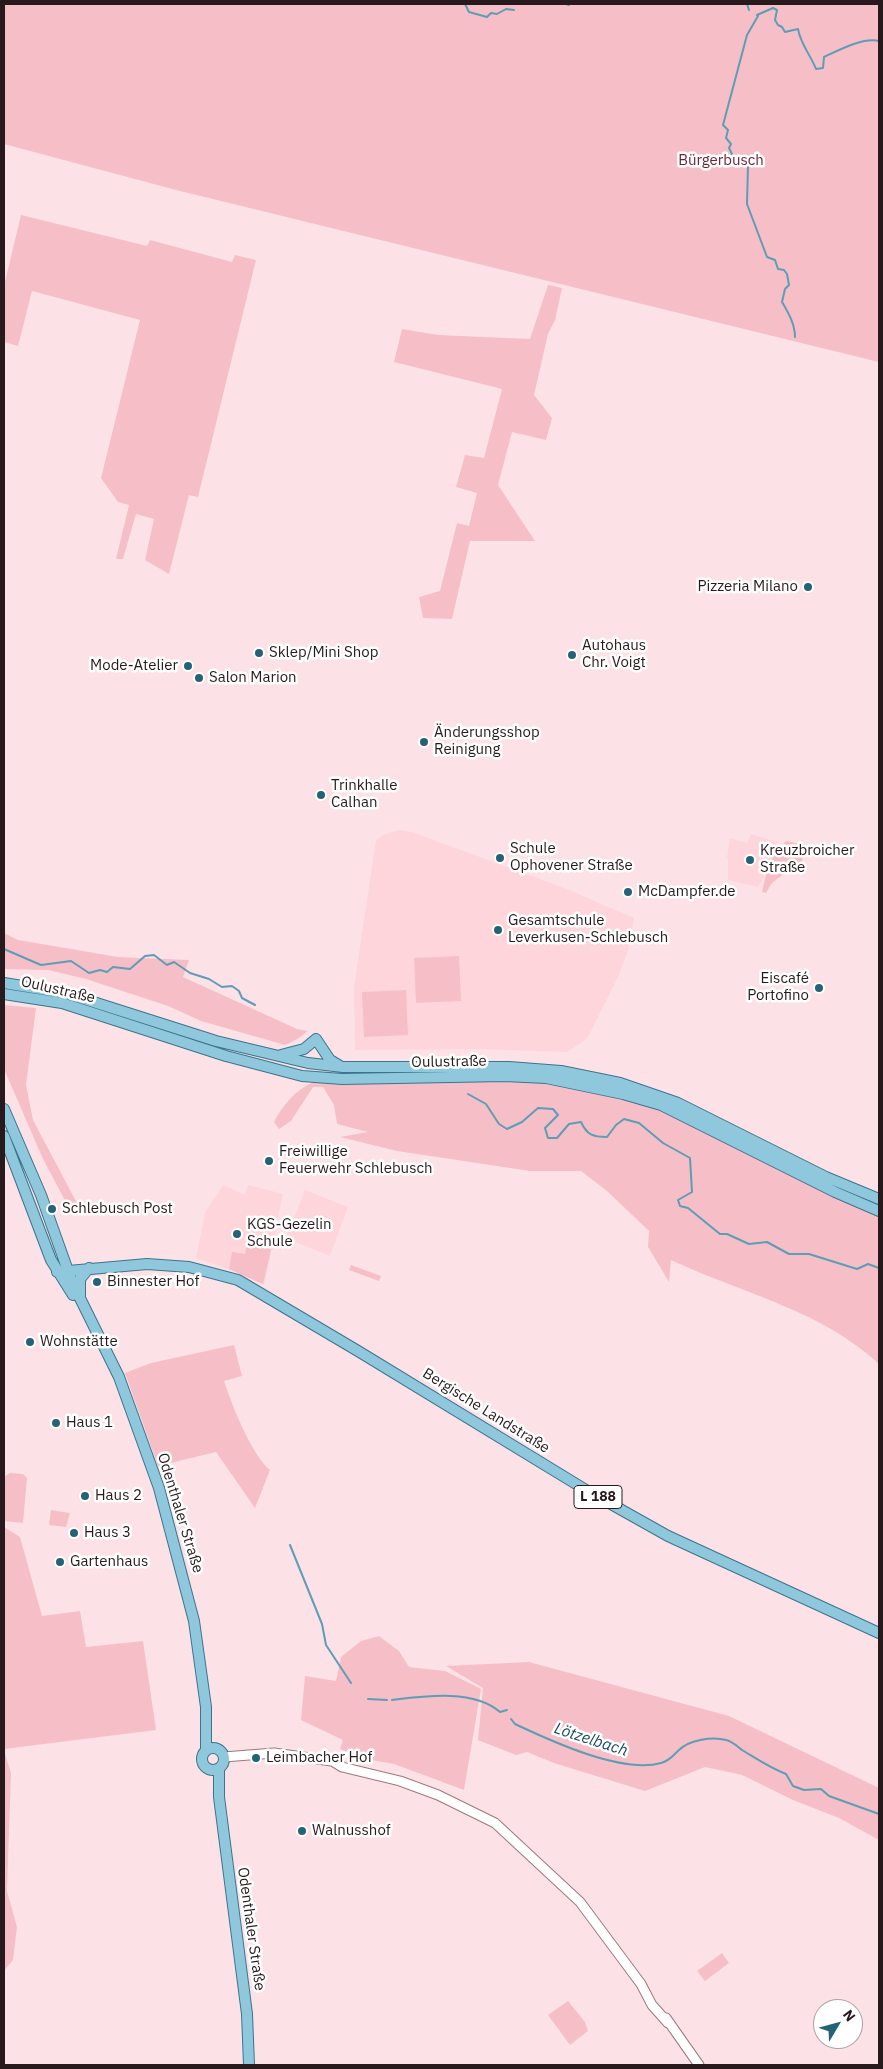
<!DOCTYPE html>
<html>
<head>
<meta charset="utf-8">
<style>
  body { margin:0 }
  #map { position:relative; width:883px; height:2069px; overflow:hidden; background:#fce2e6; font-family:"IBM Plex Sans",sans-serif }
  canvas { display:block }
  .frame { position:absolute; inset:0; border:5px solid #281a1c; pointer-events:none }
  .north { position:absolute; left:813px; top:1999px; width:50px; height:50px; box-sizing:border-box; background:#fff; border:1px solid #a9a3a4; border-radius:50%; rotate:53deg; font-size:14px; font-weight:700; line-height:20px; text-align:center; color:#281a1c }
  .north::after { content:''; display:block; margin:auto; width:18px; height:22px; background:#246278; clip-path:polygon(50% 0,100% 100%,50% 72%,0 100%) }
</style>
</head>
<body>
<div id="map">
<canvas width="883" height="2069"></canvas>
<div class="frame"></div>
<div class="north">N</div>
</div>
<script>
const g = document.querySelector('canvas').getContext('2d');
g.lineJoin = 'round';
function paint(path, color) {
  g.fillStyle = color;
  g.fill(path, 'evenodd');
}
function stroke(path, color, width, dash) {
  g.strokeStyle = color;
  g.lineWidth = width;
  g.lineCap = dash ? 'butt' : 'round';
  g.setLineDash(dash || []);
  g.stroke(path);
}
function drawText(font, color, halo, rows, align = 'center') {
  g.font = font + ' "IBM Plex Sans",sans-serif';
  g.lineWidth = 5;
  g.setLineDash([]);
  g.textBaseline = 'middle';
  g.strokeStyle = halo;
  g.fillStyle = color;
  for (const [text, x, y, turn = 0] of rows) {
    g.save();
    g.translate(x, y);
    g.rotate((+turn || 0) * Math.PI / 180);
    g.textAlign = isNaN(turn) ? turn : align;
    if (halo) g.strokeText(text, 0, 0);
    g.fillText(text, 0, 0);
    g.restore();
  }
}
paint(new Path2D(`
  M399,830L412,832L567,889L634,918L629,947L619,975L587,1039L567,1052L476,1049L355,1050L354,987L376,840L383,835Z
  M751,834L777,842L772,863L758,887L728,880V858H727L730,838L747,843Z
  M223,1185L245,1195L248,1185L283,1194L264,1285L228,1269L196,1258L205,1213Z
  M305,1190L348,1207L330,1256L286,1238Z`), '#fed5db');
paint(new Path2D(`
  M4,4H879V362L176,190L4,144Z
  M21,215L147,246L150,240L232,262L235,255L256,260L198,497L189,495L169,574L145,560L154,519L136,514L123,559H116L129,505L118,502L101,478L140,320L32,291L18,346L4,342V286Z
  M548,285L562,288L555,320L548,334L534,395L552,418L546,440L512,432L498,485L535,541H470L452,619L423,618L419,597L440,591L457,523L469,526L477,493L456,487L465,455L484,458L502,389L394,362L402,329L438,335L530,339Z
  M786,841L805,845L801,867L795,865L772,883L766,893L762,892L769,862Z
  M4,933L18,940L118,957L189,960L183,977L297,1029L308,1031L299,1038L285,1045L201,1021L168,1006L86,979L48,970L4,969Z
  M459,956L461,1001L416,1003L414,958Z
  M406,990L408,1035L364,1037L362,992Z
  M4,1005L36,1008L26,1085L33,1120L78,1205L75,1208L67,1204L43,1159L4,1069Z
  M508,1079L567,1085L646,1105L670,1114L810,1185L879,1216V1364C821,1310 741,1293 671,1260L669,1282L648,1247L649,1231L607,1191L581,1171H530L397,1151L340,1137L368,1132L337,1124L334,1105L323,1087H313L291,1121L279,1129L274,1122C282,1106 296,1089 314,1082Z
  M272,1246L263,1284L229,1269L232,1252L245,1254L246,1248Z
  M351,1265L381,1276L379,1281L349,1270Z
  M234,1345L242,1376L224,1381C232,1405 251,1454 270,1470L255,1508L216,1452L158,1466L125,1373L151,1363Z
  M10,1473L23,1474L27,1478L23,1523L4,1521V1477Z
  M51,1510L70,1513L66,1527L49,1525Z
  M4,1527L20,1537L42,1616L80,1611L86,1647L143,1641L156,1730L4,1749Z
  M379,1636L399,1651L409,1667L445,1671L481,1689L464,1790L394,1764L366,1759L340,1749L343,1740L301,1720L305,1676L336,1681L341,1657L361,1641Z
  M529,1662L729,1716L879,1788V1840L839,1818L793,1800L742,1775L705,1767L645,1791L554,1763L527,1752L516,1755L478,1740L483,1688L446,1666Z
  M4,1750L11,1773L7,1891L17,1927L13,1960L4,1971Z
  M722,1953L729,1963L705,1981L697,1971Z
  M568,2001L585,2022L588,2031L570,2045L548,2015Z`), '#f6bfc7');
stroke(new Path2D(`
  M465,4L469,12L487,17L491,13L497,14L506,9L514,10
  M566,4L569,5
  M747,4L749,10
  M757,15L773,8L777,10L775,20L778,25L782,27L785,32L798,29C801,45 810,54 816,69L823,68L824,57C839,50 863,37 879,41
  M758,16L747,35L723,125L728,130L726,138L731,144L729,148L733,156L741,160L745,158L748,166L747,204L767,257L775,260L778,269L784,270L787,274L789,285L785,289L782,302C788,312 795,324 795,337
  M4,949L41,965L71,961L89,973L100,970L107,972L113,967L130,969L145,956L154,955L167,965L174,962L190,973L209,979L222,987L232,986L239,991L242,998L255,1005
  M468,1094L486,1104L499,1124L507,1129L522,1122L538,1108L553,1109L558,1115L545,1128L548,1138H557L569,1124L581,1122C587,1135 593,1137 607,1137L616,1125L624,1119L639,1123L663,1143L690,1158L692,1192L678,1200L680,1206L688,1208L720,1234H727L749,1244L767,1242L789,1254H809L857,1269L868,1264L879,1268
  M290,1545L322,1624L326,1645L351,1683
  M368,1699L387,1700
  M392,1700C425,1696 474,1689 500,1712L507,1710
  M511,1719L515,1724C551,1741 622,1774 661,1763C671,1760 672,1756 679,1750C689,1740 713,1736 726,1740C732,1741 738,1747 742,1750C757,1759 770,1768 786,1774L793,1786L804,1790L821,1789L829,1796L879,1814`), '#5e9db6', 2);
const minor = new Path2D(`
  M224,1757L274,1753L339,1762
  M334,1762L342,1767L400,1781L438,1795L495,1823L580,1902L641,1984L652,2005L668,2023
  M666,2018L699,2065`);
const major = new Path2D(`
  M4,983L65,993L216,1041L308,1063L343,1067H509L561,1071L620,1083L678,1103L826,1177L879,1199
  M4,994L62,1003L226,1056L302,1076L342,1079L505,1076L546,1078L623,1094L661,1105L835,1192L879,1211
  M281,1055L304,1049L316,1039L330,1060L340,1066
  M4,1109L41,1195L72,1282L119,1377L159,1488L194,1621L206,1707V1750
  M4,1136L51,1260L73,1295
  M57,1272L147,1264L189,1267L238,1280L358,1351L586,1490L668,1536L879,1633
  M80,1295V1279L89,1268
  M202 1759a11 11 0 1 1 22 0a11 11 0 1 1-22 0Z
  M219,1768V1797L247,2014L249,2065`);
stroke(minor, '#9d787d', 11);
stroke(major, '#3b748b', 12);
stroke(minor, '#fff', 9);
stroke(major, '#8fc8dd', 10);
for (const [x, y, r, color] of [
  [808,587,5,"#246278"],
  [259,653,5,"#246278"],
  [572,655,5,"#246278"],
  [188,666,5,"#246278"],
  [199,678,5,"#246278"],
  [424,742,5,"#246278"],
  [321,795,5,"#246278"],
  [500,858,5,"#246278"],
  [750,860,5,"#246278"],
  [628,892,5,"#246278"],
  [498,930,5,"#246278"],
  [819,988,5,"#246278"],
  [269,1161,5,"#246278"],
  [52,1209,5,"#246278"],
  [237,1234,5,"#246278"],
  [97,1282,5,"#246278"],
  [30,1342,5,"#246278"],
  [56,1423,5,"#246278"],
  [85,1496,5,"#246278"],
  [74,1533,5,"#246278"],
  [60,1562,5,"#246278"],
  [256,1758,5,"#246278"],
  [302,1831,5,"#246278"]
]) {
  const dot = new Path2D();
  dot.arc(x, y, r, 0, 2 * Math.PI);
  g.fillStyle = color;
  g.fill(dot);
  stroke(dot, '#fff', 2);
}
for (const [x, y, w] of [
  [598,1497,48]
]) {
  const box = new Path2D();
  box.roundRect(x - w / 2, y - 11.5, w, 23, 4);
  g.fillStyle = '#fff';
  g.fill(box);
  stroke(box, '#281a1c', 1);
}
drawText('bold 14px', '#281a1c', null, [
  ["L 188",598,1497]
]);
drawText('15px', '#6e2437', '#fff', [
  ["Bürgerbusch",721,161]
]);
drawText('15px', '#281a1c', '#fff', [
  ["Pizzeria Milano",798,587,"right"],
  ["Autohaus",582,646],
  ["Chr. Voigt",582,663],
  ["Sklep/Mini Shop",269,653],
  ["Mode-Atelier",178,666,"right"],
  ["Salon Marion",209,678],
  ["Änderungsshop",434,733],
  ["Reinigung",434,750],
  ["Trinkhalle",331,786],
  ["Calhan",331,803],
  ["Schule",510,849],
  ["Ophovener Straße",510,866],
  ["Kreuzbroicher",760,851],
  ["Straße",760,868],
  ["McDampfer.de",638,892],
  ["Gesamtschule",508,921],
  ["Leverkusen-Schlebusch",508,938],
  ["Eiscafé",809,979,"right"],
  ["Portofino",809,996,"right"],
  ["Freiwillige",279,1152],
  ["Feuerwehr Schlebusch",279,1169],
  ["Schlebusch Post",62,1209],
  ["KGS-Gezelin",247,1225],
  ["Schule",247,1242],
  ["Binnester Hof",107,1282],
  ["Wohnstätte",40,1342],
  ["Haus 1",66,1423],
  ["Haus 2",95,1496],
  ["Haus 3",84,1533],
  ["Gartenhaus",70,1562],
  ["Leimbacher Hof",266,1758],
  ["Walnusshof",312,1831]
], 'left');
drawText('15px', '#281a1c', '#fff', [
  ["Oulustraße",58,990,13],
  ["Oulustraße",449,1062,-1],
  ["Bergische Landstraße",486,1411,32],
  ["Odenthaler Straße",180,1513,73],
  ["Odenthaler Straße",251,1929,82]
]);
drawText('italic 16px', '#194d61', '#fff', [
  ["Lötzelbach",591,1740,18]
]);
</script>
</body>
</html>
